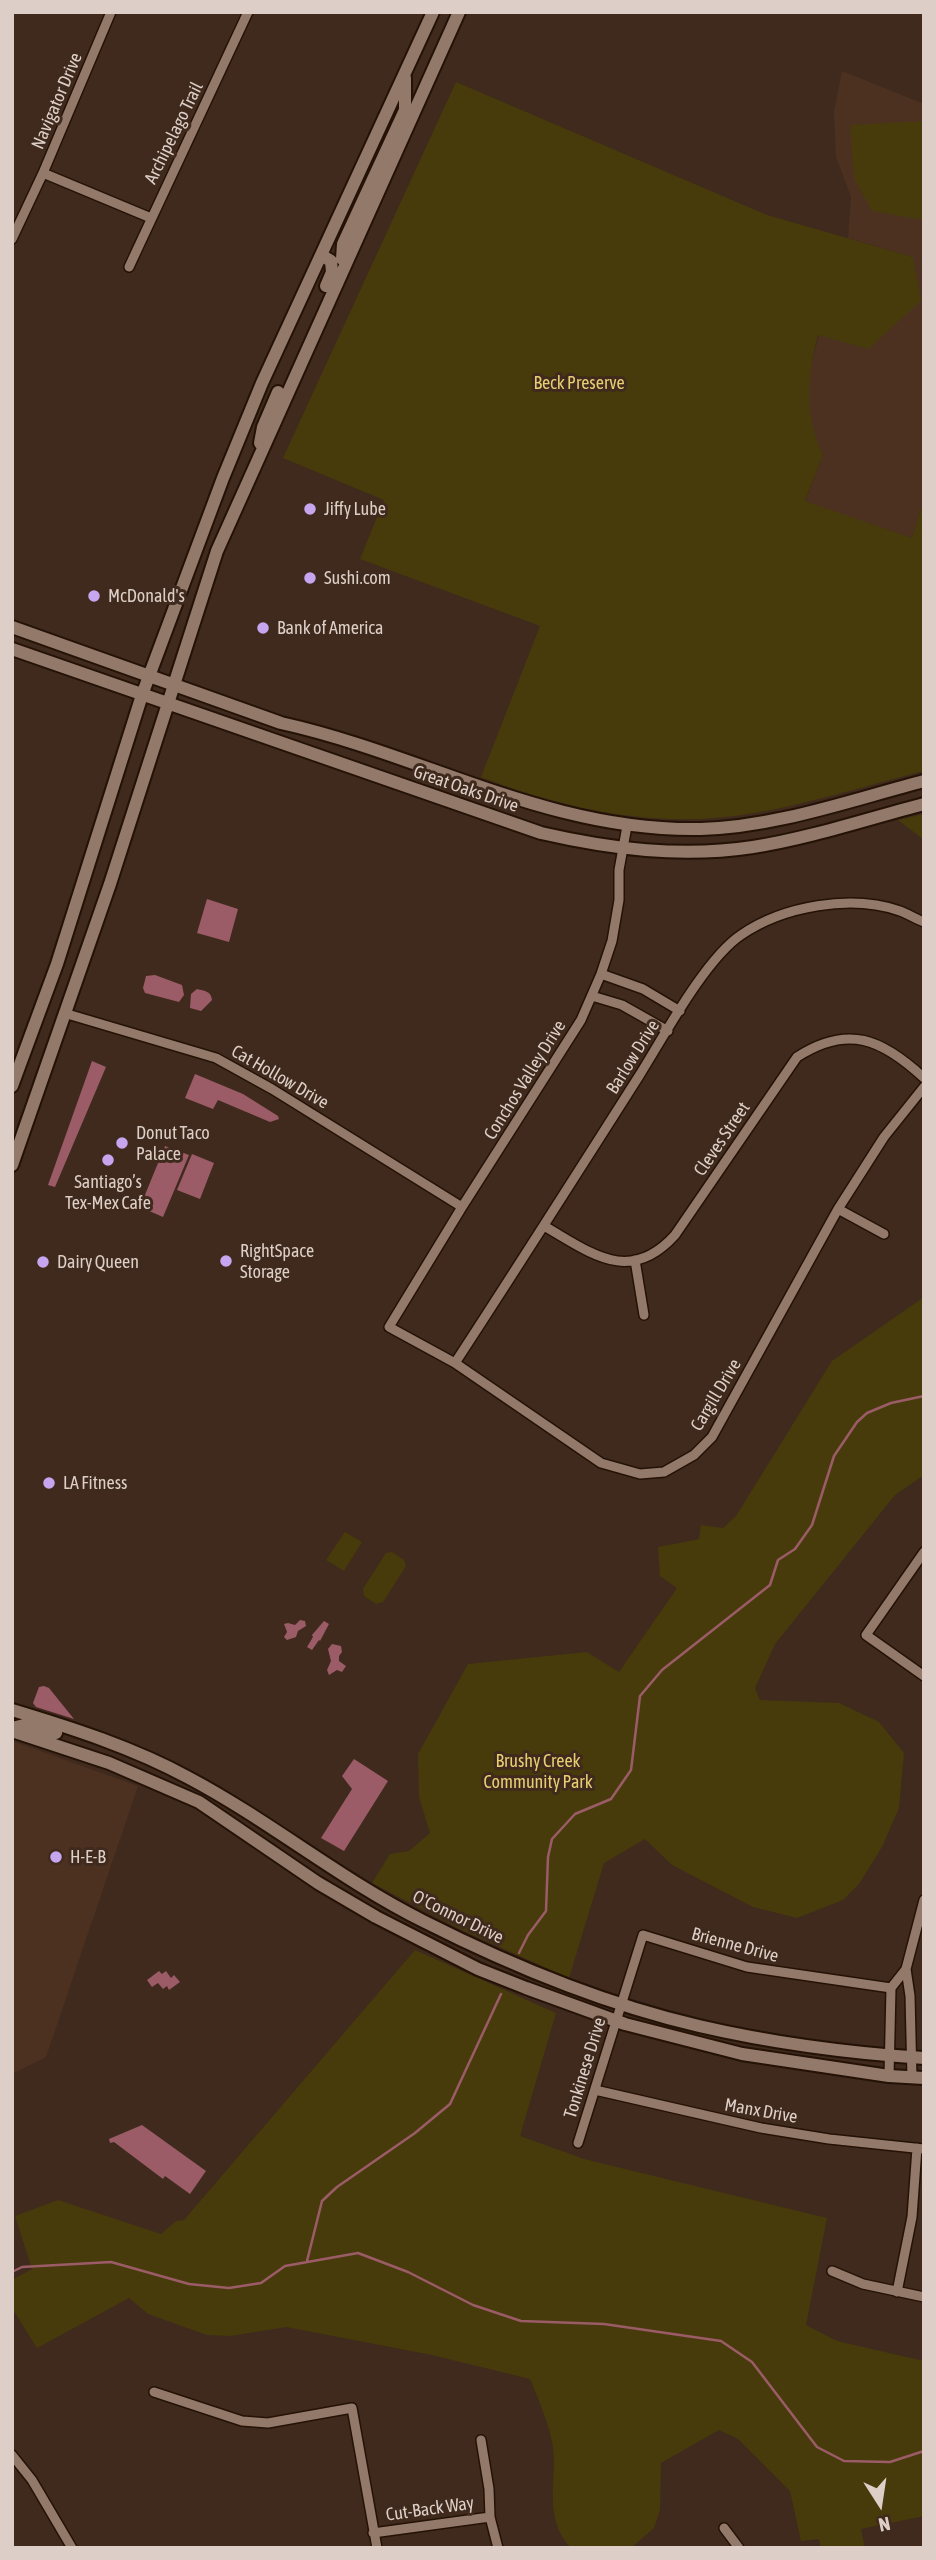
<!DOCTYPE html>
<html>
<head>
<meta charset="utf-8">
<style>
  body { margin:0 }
  #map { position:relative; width:936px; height:2560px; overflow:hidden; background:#3f2a1d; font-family:"Asap Condensed",sans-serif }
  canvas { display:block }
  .frame { position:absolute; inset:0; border:14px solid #ddcfc7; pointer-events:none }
  .north { position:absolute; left:845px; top:2469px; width:70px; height:70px; -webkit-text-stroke:5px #3f2a1d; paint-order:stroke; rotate:168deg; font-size:19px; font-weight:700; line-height:28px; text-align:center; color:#ddcfc7 }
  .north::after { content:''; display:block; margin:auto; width:24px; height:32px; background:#ddcfc7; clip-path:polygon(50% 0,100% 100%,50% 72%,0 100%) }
</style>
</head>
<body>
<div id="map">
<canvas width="936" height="2560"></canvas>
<div class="frame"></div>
<div class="north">N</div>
</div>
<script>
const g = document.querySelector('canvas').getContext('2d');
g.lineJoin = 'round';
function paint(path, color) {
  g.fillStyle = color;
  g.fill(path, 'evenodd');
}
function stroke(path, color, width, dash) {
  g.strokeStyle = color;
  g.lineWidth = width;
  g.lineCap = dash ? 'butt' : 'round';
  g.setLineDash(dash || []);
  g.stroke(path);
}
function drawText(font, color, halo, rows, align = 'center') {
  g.font = font + ' "Asap Condensed",sans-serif';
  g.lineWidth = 6;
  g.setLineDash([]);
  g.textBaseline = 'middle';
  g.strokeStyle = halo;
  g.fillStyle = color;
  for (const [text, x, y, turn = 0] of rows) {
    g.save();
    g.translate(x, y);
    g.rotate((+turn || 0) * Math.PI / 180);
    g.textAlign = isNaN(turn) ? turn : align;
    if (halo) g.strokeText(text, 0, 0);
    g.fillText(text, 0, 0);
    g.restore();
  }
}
paint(new Path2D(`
  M842,71L924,104V498L912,538L805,502L823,455L814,437L808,408V377L819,335L913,257L848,238L851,197L836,157L834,112Z
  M12,1741L138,1786L46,2057L12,2074Z`), '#4c3121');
paint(new Path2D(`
  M456,82L767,215L913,257L921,301L868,349L818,335C807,378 804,414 823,455L805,501L912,538L924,498V771C864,786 803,806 742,815C653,828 564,809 481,777L540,626L360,559L384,500L283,458Z
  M924,121V220L872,211L854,178L850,125Z
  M924,814V840L898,820Z
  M924,1297V1475L895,1495L775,1644L755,1688L760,1700L839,1703L879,1722L904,1753L899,1808L882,1847L859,1884L843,1900L797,1918L753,1907L672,1865L645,1839L604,1863L569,1978L464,1931L372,1883L390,1854L409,1851L430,1833L419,1797L418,1754L468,1664L587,1652L619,1672L677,1588L660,1576L658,1547L699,1539L701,1525L723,1528L736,1516L832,1361Z
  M345,1532L362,1542L344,1571L326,1560Z
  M392,1552L404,1560L406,1566L383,1602L376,1604L364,1596L363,1589L386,1553Z
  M415,1950L556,2013L520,2136L584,2159L827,2218L806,2325L837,2341L924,2361V2516L861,2529L865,2548H821L819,2539L801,2541L790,2491L738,2439L719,2430L661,2463L660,2510L654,2528L631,2548H571C543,2519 557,2482 553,2447C549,2423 539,2401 530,2379L432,2355L286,2327L230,2336L207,2335L148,2314L129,2298L37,2348L12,2308V2280L32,2269L15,2216L58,2200L161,2234L176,2221L184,2220Z`), '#473b0b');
paint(new Path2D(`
  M207,899L238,909L229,942L197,933Z
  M155,975L182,985L184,995L179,1002L145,993L143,988L146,976Z
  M197,989C205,991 211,991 212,1000L201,1011L190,1008L191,994Z
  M92,1061L106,1067L55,1187L48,1185Z
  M195,1074L243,1094L278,1116L279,1119L270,1122L218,1100L213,1109L185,1098Z
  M165,1146L189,1155L163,1217L140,1207Z
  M192,1154L214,1163L200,1199L177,1190Z
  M300,1620L305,1621L306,1626L298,1631L296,1637L287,1640L284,1637L287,1632L284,1624L288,1623L295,1625Z
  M324,1621L329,1624L320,1641L319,1640L312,1650L307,1647L313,1637L312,1635Z
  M332,1644L341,1646L342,1652L339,1656V1661L346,1666L342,1672L337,1670L329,1675L327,1670L331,1661L328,1649Z
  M44,1686L49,1688L74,1719L36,1707L33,1703L39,1687Z
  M354,1759L388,1781L344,1851L321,1838L352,1789L342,1776Z
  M159,1971L162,1974L166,1971L171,1978L174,1975L180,1982L169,1990L167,1986L163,1989L158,1983L152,1987L147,1980Z
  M142,2125L206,2171L190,2194L165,2176L163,2179L114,2142L110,2143L109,2139Z`), '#9b5c67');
stroke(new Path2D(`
  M519,1953L528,1935L546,1911L548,1857L552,1839L575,1814L611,1799L631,1770L640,1696L662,1670L770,1585L778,1560L795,1549L812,1525L834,1456L857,1422L867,1413L891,1403L924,1396
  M307,2261L322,2201L337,2187L415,2133L450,2104L501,1994
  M12,2272L22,2267L111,2262L189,2284L229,2288L261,2283L285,2266L358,2253L408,2272L473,2305L521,2321L604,2324L721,2341L752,2362L817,2447L844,2461L890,2462L924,2451`), '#9b5c67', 2.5);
const street = new Path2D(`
  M43,173L151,218
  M12,239L43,173L111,12
  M129,267L248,12
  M627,826L619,870V900L612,941L601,974L581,1020L462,1207L389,1327L455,1363L601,1463L640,1474L664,1472L694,1455L712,1437L838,1209L884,1137L924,1087
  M601,974L643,989L680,1011
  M592,996L622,1005L668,1031
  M64,1013L216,1058L272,1089L462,1207
  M838,1209L884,1234
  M544,1226C590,1252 629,1286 675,1235L797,1057C848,1024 882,1039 924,1078
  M635,1260L644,1315
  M455,1363C517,1268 578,1172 639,1076C663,1038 705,959 741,935C783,906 851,894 900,911C908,914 916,919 924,922
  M924,1552L866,1635L924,1676
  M889,2076L891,1988L906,1969
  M912,2078L910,1996L906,1969L924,1900
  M595,2090L761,2128L829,2139L924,2149
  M578,2143L643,1935L747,1967L891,1988
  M832,2271L863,2284L924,2297
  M897,2292L912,2217L917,2148
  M154,2392L242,2421L268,2423L352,2408L377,2548
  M481,2440L489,2489L490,2517L498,2548
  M12,2455L32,2480L72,2548
  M724,2528L739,2548
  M373,2533L490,2517`);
const secondary = new Path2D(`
  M321,255L331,261L332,272L326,286
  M346,261L342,259L343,244L405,110V78
  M260,443L263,427L278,392
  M12,627L281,723C425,755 548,832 701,829C776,827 851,800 924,781
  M12,649L541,833C611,849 681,858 753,847C810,838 867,819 924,804
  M12,1086L57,964L142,695L223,478L262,383L433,12
  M12,1165L110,884L217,551L459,12
  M12,1710C72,1728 134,1748 189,1778C270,1821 341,1880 423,1921C510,1965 604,2004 699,2026C772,2043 849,2053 924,2058
  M12,1728L28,1724L56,1733
  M12,1731L109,1763L199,1802L318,1883L376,1917L478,1969L526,1988L625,2024L742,2054L889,2076L924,2078`);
stroke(street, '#251206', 12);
stroke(secondary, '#251206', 16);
stroke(street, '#93796a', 9);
stroke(secondary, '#93796a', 12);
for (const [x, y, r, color] of [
  [310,509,7,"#c7a6ef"],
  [310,578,7,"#c7a6ef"],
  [94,596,7,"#c7a6ef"],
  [263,628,7,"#c7a6ef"],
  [122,1143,7,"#c7a6ef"],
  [108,1160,7,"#c7a6ef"],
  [226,1261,7,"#c7a6ef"],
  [43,1262,7,"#c7a6ef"],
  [49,1483,7,"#c7a6ef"],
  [56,1857,7,"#c7a6ef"]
]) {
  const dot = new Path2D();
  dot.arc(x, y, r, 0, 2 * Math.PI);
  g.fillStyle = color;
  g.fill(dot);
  stroke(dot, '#3f2a1d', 2.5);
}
drawText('18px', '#ddcfc7', '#3f2a1d', [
  ["Navigator Drive",57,101,-67],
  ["Archipelago Trail",174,133,-64],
  ["Great Oaks Drive",466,789,19],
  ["Barlow Drive",633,1057,-58],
  ["Cat Hollow Drive",280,1077,30],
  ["Conchos Valley Drive",525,1080,-58],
  ["Cleves Street",722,1139,-56],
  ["Cargill Drive",716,1395,-59],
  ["O'Connor Drive",458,1917,26],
  ["Brienne Drive",735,1945,15],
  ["Tonkinese Drive",585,2068,-73],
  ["Manx Drive",761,2111,10],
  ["Cut-Back Way",430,2509,-8]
]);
drawText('18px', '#e8ce73', '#3f2a1d', [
  ["Beck Preserve",579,383],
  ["Brushy Creek",538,1761],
  ["Community Park",538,1782]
]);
drawText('18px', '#ddcfc7', '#3f2a1d', [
  ["Jiffy Lube",324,509],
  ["Sushi.com",324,578],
  ["McDonald's",108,596],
  ["Bank of America",277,628],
  ["Donut Taco",136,1133],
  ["Palace",136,1154],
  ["Santiago’s",108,1182,"center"],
  ["Tex-Mex Cafe",108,1203,"center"],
  ["RightSpace",240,1251],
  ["Storage",240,1272],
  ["Dairy Queen",57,1262],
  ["LA Fitness",63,1483],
  ["H-E-B",70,1857]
], 'left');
</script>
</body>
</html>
